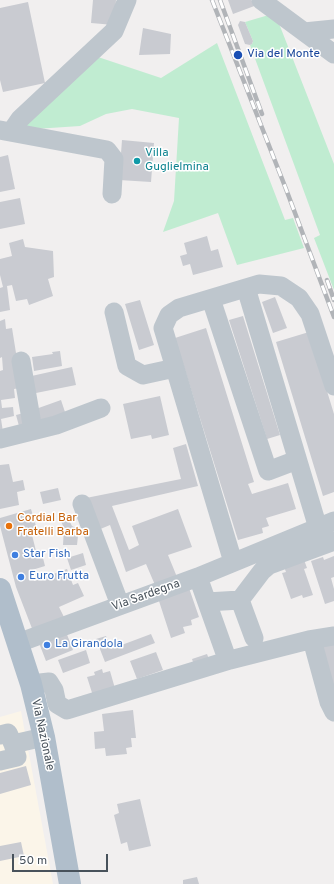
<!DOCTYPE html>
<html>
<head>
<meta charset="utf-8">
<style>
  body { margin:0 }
  #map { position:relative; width:334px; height:884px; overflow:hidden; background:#f1efef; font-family:Overpass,sans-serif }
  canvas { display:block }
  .scale { position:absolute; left:12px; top:854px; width:96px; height:18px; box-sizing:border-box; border:2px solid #48525b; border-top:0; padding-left:5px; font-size:12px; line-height:14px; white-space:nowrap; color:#48525b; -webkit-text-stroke:3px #fff; paint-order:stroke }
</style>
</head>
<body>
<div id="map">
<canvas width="334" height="884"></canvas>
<div class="scale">50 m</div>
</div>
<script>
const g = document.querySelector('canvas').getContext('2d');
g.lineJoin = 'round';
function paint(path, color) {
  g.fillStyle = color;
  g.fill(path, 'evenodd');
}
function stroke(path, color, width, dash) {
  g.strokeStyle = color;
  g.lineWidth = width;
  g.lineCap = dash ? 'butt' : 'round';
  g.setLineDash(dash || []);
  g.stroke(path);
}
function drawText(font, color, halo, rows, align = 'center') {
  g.font = font + ' Overpass,sans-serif';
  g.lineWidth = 3;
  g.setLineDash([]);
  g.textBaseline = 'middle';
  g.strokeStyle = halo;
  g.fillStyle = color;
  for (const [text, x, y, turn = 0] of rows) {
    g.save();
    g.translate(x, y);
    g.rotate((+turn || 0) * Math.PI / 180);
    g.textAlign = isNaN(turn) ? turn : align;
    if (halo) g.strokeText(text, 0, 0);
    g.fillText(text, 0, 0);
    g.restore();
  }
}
paint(new Path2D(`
  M21,711L53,884H0V717Z`), '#fbf5e9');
paint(new Path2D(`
  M272,14L278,21L334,164V290L314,238L320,235L250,45L252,44L253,41L245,22Z
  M217,43L285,220L293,218L304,248L237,265L218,213L163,232L174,201L179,118L132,109L106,114L80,126L20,130L95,56L161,78Z`), '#c0ecd1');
paint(new Path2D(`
  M93,0H116L114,25L91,23Z
  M228,0H251L257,5L233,14Z
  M28,2L45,83L3,92L0,80V8Z
  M240,21L245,22L253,41L252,44L250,45L245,44L238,25Z
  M143,28L171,34L170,54L139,55Z
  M122,140L154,143L151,182L119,180Z
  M8,155L15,189L0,192V157Z
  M20,198L25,224L0,229V202Z
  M207,236L211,251L218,249L223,267L193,275L190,264L183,266L180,256L187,254L184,243Z
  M23,239L25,247L53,251L54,277L48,279L53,296L29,305L27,299L16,301L12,285L7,286L10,310L0,312V288L3,287L0,275V259L12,256L9,243Z
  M275,297L287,328L273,333L262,302Z
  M140,300L154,345L139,350L125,304Z
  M243,316L280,435L267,439L229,320Z
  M5,319L6,329L12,328L16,353L20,388L14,389L15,398L1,400L2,408L13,407L14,416L1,419L3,432H0V371L3,370L2,357L0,358V321Z
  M206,328L254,482L248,484L252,494L288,483L296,509L266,518L269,526L262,528L263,533L238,540L175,338Z
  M309,332L334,414V492L323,496L276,342Z
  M60,351L62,366L34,371L32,357L53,354L52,352Z
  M72,367L76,385L31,394L27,377Z
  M160,396L169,435L152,439L151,435L131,439L123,404Z
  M61,400L66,415L38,425L33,410Z
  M24,413L27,424L19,426L16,415Z
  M186,444L198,486L112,506L129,550L139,545L132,526L178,509L192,547L168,555L177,577L155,585L146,564L126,572L110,525L98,530L86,498L181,479L173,448Z
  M9,464L13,482L23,480L25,490L17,492L19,505L0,509V465Z
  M58,488L61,500L43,504L40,492Z
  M31,509L38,533L32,535L36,551L41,550L45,566L32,570L34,581L67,569L73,585L78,583L84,596L59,607L65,619L33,631L16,587L0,526V518Z
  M67,516L72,526L76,528L78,536L77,545H63L64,528L60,519Z
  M83,553L86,565L71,570L67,558Z
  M334,556V577L331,578L334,589V601L325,604L311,561L323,557L324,560Z
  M303,557L307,568L304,569L313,595L303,598L302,595L291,599L282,573L286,572L283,564Z
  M189,588L199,617L191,620L192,625L183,627L185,633L171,638L158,598Z
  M66,632L73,650L46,661L39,643Z
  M151,634L155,643L105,662L96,639L106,636L111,649Z
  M334,643V704L320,645Z
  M86,650L90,663L63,673L58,660Z
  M156,652L163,670L137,679L130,661Z
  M207,654L210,662L195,668L192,659Z
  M102,669L103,673L110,671L116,692L94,699L87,677L95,675L94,672Z
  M133,710L136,738H131L132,747L126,748L127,754L106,756L105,748L95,749L94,732L104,731L102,714Z
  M26,766L31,785L0,794V773Z
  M140,799L151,846L129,851L127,842L121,844L114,815L119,813L117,804Z
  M21,842L24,856L0,861V846Z
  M197,877L199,884H183V880Z`), '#c9cbd1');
stroke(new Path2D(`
  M261,0L334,54
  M304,32L334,29
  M0,130L107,150L114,159L112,194
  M11,132L20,119L114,31L127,0
  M246,288L318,528
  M211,299L268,471L297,460
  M114,312L127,366L143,375L175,368L163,328L169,315L179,308L259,284L281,286L299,298L310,314L334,386
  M21,361L33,430
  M175,368L233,562
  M0,439L56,425L101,408
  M82,504L120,605
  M198,577L334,521
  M240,600L262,571L269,565L334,541
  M207,602L240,600L254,638
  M309,640L314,647L329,702L334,712
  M18,643L198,577L225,653
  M31,684L49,682L54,690L57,704L67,710L230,660L309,640L334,636
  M0,735L8,733L13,744
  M0,761L17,757L13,744L44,737`), '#bec6cd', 19);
stroke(new Path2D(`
  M0,589L31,684L44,737L70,884`), '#b0becb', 22);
const rail = new Path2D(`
  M212,0L286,189L334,317
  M220,0L262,114
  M327,280L334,300`);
stroke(rail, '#b1b4b8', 4.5);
stroke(rail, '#fff', 3, [9]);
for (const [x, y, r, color] of [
  [238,55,5,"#1a4fb4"],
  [137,161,4,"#0f9aa8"],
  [9,526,4,"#e8710a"],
  [15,555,4,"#3f7fe0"],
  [21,577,4,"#3f7fe0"],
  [47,645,4,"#3f7fe0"]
]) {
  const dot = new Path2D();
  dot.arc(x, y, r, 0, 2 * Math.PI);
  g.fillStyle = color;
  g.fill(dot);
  stroke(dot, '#fff', 1.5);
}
drawText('12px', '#164399', '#fff', [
  ["Via del Monte",247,55]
], 'left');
drawText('12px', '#0d838f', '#fff', [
  ["Villa",145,154],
  ["Guglielmina",145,168]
], 'left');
drawText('12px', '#c56008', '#fff', [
  ["Cordial Bar",17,519],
  ["Fratelli Barba",17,533]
], 'left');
drawText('12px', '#366cbe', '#fff', [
  ["Star Fish",23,555],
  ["Euro Frutta",29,577],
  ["La Girandola",55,645]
], 'left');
drawText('12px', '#48525b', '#fff', [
  ["Via Sardegna",146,596,-20],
  ["Via Nazionale",42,735,78]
]);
</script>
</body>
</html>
